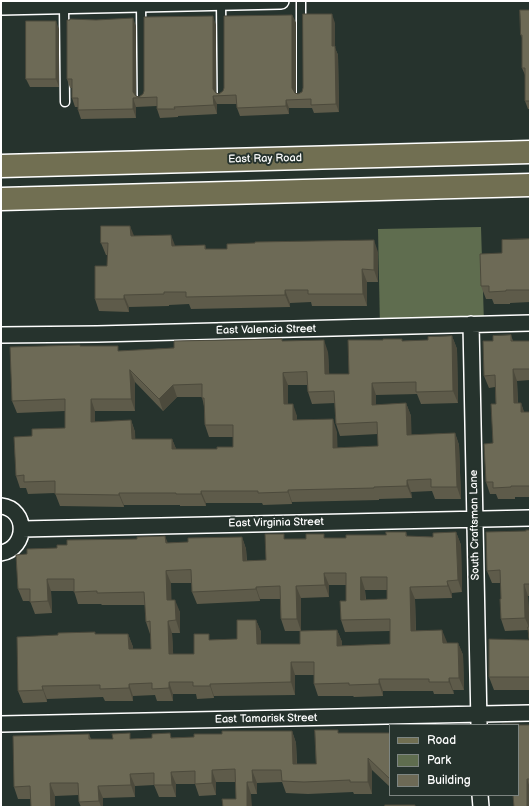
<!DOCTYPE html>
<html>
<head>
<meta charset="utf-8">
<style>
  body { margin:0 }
  #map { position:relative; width:531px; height:808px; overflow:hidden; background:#26332d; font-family:"Balsamiq Sans",sans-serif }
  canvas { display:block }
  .frame { position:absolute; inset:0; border:2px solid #fff; pointer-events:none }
  .legend { position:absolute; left:389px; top:724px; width:130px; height:72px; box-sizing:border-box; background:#26332d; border:1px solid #7d8581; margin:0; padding:5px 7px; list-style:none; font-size:12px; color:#fff }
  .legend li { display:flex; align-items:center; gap:8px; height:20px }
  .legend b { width:20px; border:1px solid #7d8581 }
</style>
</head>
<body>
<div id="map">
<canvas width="531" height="808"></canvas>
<div class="frame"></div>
<ul class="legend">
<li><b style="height:5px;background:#716f52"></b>Road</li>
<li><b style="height:11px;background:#5f6d4f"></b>Park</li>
<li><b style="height:11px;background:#6d6a56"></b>Building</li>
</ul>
</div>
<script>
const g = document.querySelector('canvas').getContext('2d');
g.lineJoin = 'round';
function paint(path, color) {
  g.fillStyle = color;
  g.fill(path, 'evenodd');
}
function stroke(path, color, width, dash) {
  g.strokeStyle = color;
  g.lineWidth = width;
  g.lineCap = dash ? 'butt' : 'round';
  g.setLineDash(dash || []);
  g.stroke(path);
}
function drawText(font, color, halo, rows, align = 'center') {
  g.font = font + ' "Balsamiq Sans",sans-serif';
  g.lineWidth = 4;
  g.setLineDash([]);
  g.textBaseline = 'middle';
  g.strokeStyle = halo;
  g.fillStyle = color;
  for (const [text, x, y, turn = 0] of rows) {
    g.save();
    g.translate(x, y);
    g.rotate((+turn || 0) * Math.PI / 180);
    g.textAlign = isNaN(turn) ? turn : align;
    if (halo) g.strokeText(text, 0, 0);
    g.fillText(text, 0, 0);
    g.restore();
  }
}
paint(new Path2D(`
  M481,227L484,324L380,327L378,229Z`), '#5f6d4f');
const service = new Path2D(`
  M301,1V97
  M221,2L222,97
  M141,4L142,100
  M64,6L65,102`);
const minor = new Path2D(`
  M1,7L281,1
  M471,324L479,724
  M1,335L97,334L530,323
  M1,506C28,509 28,548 1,553
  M22,529L530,518
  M1,724L530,713
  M480,795L481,807`);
const primary = new Path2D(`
  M1,166L530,152
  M1,199L530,185`);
stroke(service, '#fff', 11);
stroke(minor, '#fff', 18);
stroke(primary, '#fff', 25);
stroke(service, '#26332d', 8);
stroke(minor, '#26332d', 15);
stroke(primary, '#716f52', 22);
paint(new Path2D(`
  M530,10V109H528L525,101V75L522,68V38L521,35Z
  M292,15L296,23V93L298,94L302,92L335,23V48L338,55L339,112L314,113L312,108H289V114L240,116L237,108V104H217V114L178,116V117L160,118L157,109V106L136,107V118L81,119L78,110V107H75L72,98V88H70L67,79L136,26V96L139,97L143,94L216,25V93L219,94L223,91Z
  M59,29V87H30L26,79Z
  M134,236L175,246L205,245L206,249L378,252V282H367V306H312L311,302L290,303V307L191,309L189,304L169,305V306L129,307V312L99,311L95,299L107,266L108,255H106L101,243Z
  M530,239V302L510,303V304H494L492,299H486L481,286L502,253Z
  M511,335L513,341H530V380L517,381L518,403H521L524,412H530V497H515V499H498L496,494H490L486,482L493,443L496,404L495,387L489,388L484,376Z
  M452,336L457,349L458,403L421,404L417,394L376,395V405L406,403L411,416V435L455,433L459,445L461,499H435L432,491L411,492L412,498L379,499V500L292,502V504L263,505L262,503H206V506H180V505H124V507L60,506L55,493L28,494L26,488H20L16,476L32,436L65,428V411L17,413L12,401L80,346L120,351L283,341L328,352L329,374H349L403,341L428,340ZM135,382L163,411L177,397H202L204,406L205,425L209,437H233V447L217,449H176L172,439H135V432L131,420L95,422V411H135ZM288,385H307L308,392L312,404L335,403L336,424L340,436L378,434V446L337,448V432L297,420V416L288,404Z
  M530,530V596H528L530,627V690H494L489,677L529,640L528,630L505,631L501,619V583H492L487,571L526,531Z
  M406,532L407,536L433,537L456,532L461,545L462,592L452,593V598L415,599L416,631L447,643H458L463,655L464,690H453L454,694H434L433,691H383V696L354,697L353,696H318L314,684V675H295V695L214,696V698L197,699L196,694H173V701H157L155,695L133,696V701H105L103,697L47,699V702L23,703L18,691L96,634H128L133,647V649H151V634H150L146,622L145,605H102L101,604H78L74,591H51L52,613L35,614L30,601H23L18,589L16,555L168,543L188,542L242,537L246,549L247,561L266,560L286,539L346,538L386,535ZM171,583H192V592L197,604L260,601V599H280L281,619L285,631H300V644H261V632L256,620L237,639L211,640L194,654H173L172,633H180V612L171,600ZM329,585H346V601L341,620L345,632L390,631V644L342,646V642L337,630L301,631V598L329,597ZM365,590H387V599L366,600Z
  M520,725H530V807Z
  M292,731L296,743L297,764H316L339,733H390V787L372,770V794H354L353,792L308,794L286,793L282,782L257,783V794H251L236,799V782H216V795L199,796L195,784H176V797H159L154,785L135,786V797L103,798V807H81L79,802V795L55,796L31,799H18L14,787L89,734L91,739H132L194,737L222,734Z`), '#5e5b4a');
paint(new Path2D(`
  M332,14L335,23V48L338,55L339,112L336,104L332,46Z
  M292,15L296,23V97L292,88Z
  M213,16L216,25V96L213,89Z
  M133,18L136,26V98L133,92Z
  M56,21L59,29V87L56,79Z
  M213,96L217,104V114L214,105Z
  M133,98L136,107V118L133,109Z
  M286,100L289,108V114L286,106Z
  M130,226L135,238L131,236Z
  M171,235L176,248L172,246Z
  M374,240L378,252V282L374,270Z
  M362,269L367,282V306L363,294Z
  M285,290L290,303V307L285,295Z
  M124,295L129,307V312L124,299Z
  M452,336L457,349L458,403L453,391Z
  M324,340L328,352L330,386L325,374Z
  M513,369L517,381L518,415L514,403Z
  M130,370L135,382V411L131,399Z
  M283,373L288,385V416L284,404Z
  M372,383L376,395V417L372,405Z
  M173,385L177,397L163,411L159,399Z
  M91,399L95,411V434L91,422Z
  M406,403L411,416L412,447L407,435Z
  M521,403L525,415L521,412Z
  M293,404L297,416V432L293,420Z
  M333,419L337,432L338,460L333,448Z
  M131,420L135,432L136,451L132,439Z
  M455,433L459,445L461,499L457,487Z
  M172,439L177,451L172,449Z
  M407,480L411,492L412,498L407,486Z
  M288,490L292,502V504L288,492Z
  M201,491L206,503V506L201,494Z
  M119,493L124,505V507L119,495Z
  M456,532L461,545L462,592L458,580Z
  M165,536L170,548L166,543Z
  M242,537L246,549L247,573L243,561Z
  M166,571L171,583L172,613L167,600Z
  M324,573L329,585V597L325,585Z
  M361,577L365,590L366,612L361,600Z
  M47,579L51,591L52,613L48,601Z
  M447,581L452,593V598L448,586Z
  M524,584L528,596L530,630L525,618Z
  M296,586L301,598V631L297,619Z
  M256,587L260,599V601L256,589Z
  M410,587L415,599L416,644L411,631Z
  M175,600L180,612V633L176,620Z
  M256,620L261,632V656L257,644Z
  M168,621L172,633L174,667L169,654Z
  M337,630L342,642V658L337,646Z
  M442,630L447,642V655L443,643Z
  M128,634L133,647V661L129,649Z
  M458,643L463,655L464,690L459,678Z
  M291,662L295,675V695L291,682Z
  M449,678L453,690L454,694L449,682Z
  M379,679L383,691V696L379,684Z
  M169,682L173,694V701L169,688Z
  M129,684L133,696V701L129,688Z
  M210,684L214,696V698L210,686Z
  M42,686L47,699V702L43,690Z
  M292,731L296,743L297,777L293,764Z
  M368,758L372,770V794L368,782Z
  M212,770L216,782V795L212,783Z
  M252,770L257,783V794L253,782Z
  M171,772L176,784V797L172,785Z
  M130,774L135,786V797L131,785Z
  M527,779L530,788V807H527Z
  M247,782L251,794L252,807H247Z
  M50,783L55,796V807H51Z
  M98,786L103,798V807H101L99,801Z`), '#4c4a3c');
const building = new Path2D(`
  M520,10H530V101H525V68H522V35H521Z
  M303,14H332V46H335L336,104L311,105V99L286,100V106L237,108L236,95L213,96L214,105L174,107L175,109H157V97L133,98V109L78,110V98H72V79H67V20H70V19L96,20L133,18V92L136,96L139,97L143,94L144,91V17L213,16V89L216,93L219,94L223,91L224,88V16L292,15V88L295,93L298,94L302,92L303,88Z
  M26,21H56V79H26Z
  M101,226H130L131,236L171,235L172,246L205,245V249H227V244L255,243V242L374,240V270L362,269L363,294H308V290H285V295L186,297V292H164V294L124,295V299H95V266H107L108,243H101Z
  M530,239V290H506V291L489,292V286H481L480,254L502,253V240Z
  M511,335V341H530V369H513L514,403H521V412H530V486H511V487L493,488V482H486L484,444L493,443L491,404H496L495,375L484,376L483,341H493V336Z
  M452,336L453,391L416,392V382L372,383V405L406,403L407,435L455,433L457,487H431V479L407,480V486L374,487V488L288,490V492L258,493V491H201V494H176V493H119V495L55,494V481L24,482V475L16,476L14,437L32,436V429L65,428V399L12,401L10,347L80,345V346H118V351L174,348V341L282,339V341L324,340L325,374H349L348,340H383V339H402V341L428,340V337ZM130,370L159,399L173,385L202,384V398H204L205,425H233V447H217V449H172V439H132L131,420L91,422V399H131ZM307,372L308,392L334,391L336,424L377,422L378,446L333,448V419L293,420V404H284L283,373Z
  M526,530H530V584H524L525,618L501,619L500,599H501L500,570L487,571L486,532L526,531Z
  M386,532H406V536L433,537V533L456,532L458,580L447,581L448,586L410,587L411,631L442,630L443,643H458L459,678H449V682H429V679H379V684L349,685V683L314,684V662H291V682L210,684V686H193V682H169V688L152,689V683L129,684V688L100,689V685L42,686L43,690L18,691L17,637L58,635V633L95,632V634H128L129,649H151L150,621L146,622L144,592L97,593V591L74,592V579H47L48,601L30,602V589H18L16,555L27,554V549L57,548V545H67V540L137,539V537L165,536L166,543L188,542V538L242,537L243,561L266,560L265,534H284V539H306V534H324V538H346V535H386ZM191,570L192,592L256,589V587L280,586L281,619H297L296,586L325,585L324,573H346V601H340L341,620L390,619V644L337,646V630L300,631V644H257L256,620H237V639L209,640V634H194V654H169L168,621L176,620L175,600H167L166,571ZM361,577H387V599L361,600Z
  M528,627H530V677H489V639L529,640Z
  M502,724H519V725H530V779H527V807H514L513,795H518V725H502Z
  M315,730H338V733H390V779L368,758V782H350V780L304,782L282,781L281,770H252L253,782H247V807H223L222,799H236L235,769L212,770V783L195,784V771L171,772L172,785H154V773L130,774L131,785L98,786L99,801L79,802L78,783H50L51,807H31L30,786L14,787L13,736L89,734V739H113L112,734L130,733V739L152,738V734L170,733L171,738L194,737V734H222V731H292L293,764H316Z
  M385,805H415V807H385Z`);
paint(building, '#6d6a56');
stroke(building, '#4c4a3c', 1);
drawText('11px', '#fff', '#26332d', [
  ["East Ray Road",265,159,-1],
  ["East Valencia Street",266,330,-1],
  ["East Virginia Street",276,523,-1],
  ["South Craftsman Lane",475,525,-91],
  ["East Tamarisk Street",266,719,-1]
]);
</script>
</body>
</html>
